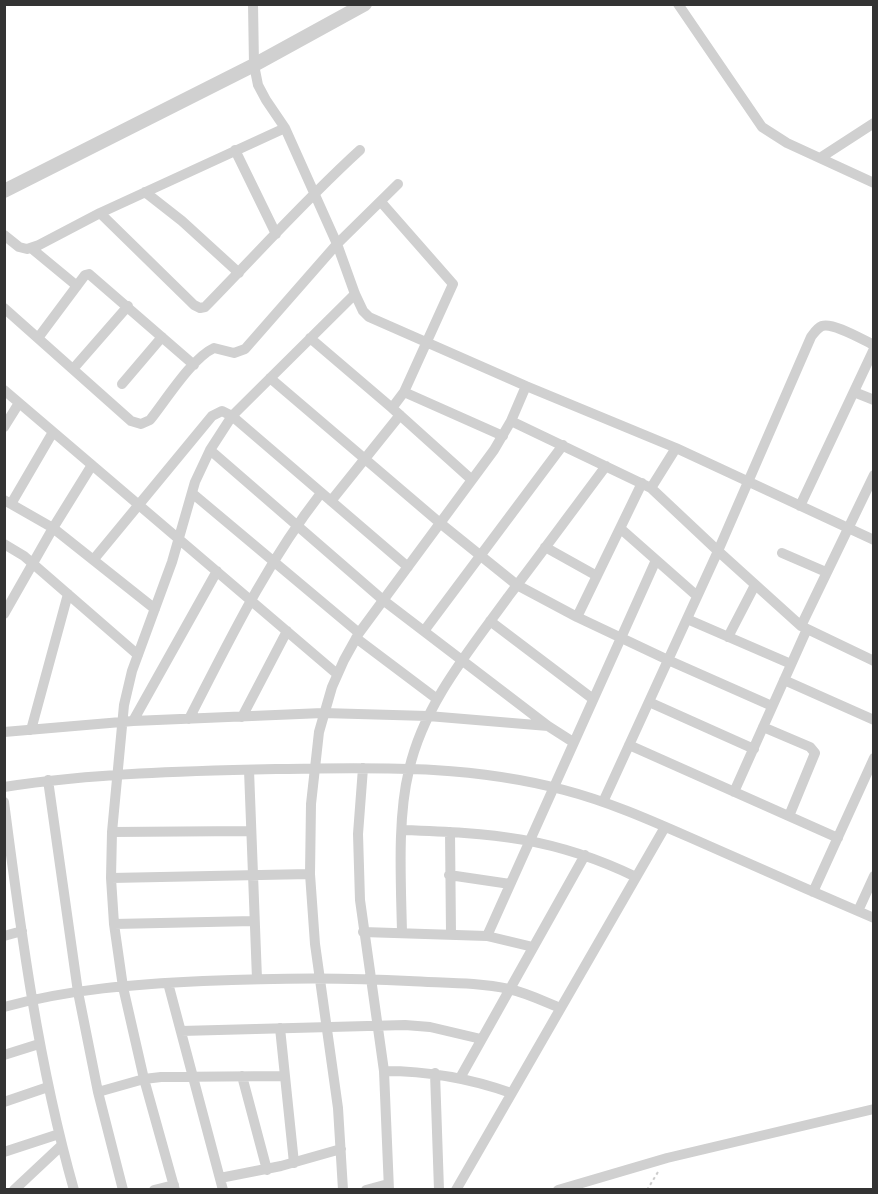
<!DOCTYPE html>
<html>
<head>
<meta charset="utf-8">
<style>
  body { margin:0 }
  #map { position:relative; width:878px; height:1194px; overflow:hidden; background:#fff; font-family:"Titillium Web",sans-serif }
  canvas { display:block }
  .frame { position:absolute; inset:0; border:6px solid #333; pointer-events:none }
</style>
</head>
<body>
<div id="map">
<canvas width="878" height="1194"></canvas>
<div class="frame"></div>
</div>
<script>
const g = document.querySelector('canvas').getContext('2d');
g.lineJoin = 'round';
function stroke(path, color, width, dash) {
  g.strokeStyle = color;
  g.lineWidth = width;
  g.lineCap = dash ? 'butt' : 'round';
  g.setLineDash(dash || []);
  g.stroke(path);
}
stroke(new Path2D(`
  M647,1190L658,1172`), '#cdcdcd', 2, [3, 3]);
stroke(new Path2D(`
  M253,4L254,65L258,85L266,100L285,128L337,244L355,294L363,311L369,317L526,386L676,448L874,540
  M678,4L762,127L787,143L874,183
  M235,150L276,234
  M820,158L874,123
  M145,192L182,221L239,273
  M381,202L453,284L404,392L392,408
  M100,213L194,305L200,308L205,307C257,254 306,199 360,150
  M4,235L19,247L27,249L39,245L100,213L285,128
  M31,248L77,286
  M4,308L131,421L141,424L150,420C166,400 192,358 214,348L234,353L245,349L337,244L398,184
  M38,338L85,275L89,274L194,365
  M310,338L392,408L472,480
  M73,369L128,306
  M270,378L440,523L517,585L577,617L668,660L772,706
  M122,384L162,337
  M4,390L337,674
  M404,392L503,436
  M854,392L874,400
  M511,421L651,488L718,551L801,626L874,661
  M4,427L19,403
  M210,450L383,600L548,726L573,742
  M651,488L676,448
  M192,493L359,633
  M4,500L53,528L155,609
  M331,501L400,415
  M11,504L53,432
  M800,506L874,349
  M621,529L697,596
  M4,544L24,556L138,655
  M545,547L597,576
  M782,553L826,572
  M94,559L212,416L222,411L232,416L408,567
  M4,614L53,528L92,465
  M577,617L642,483
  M687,619L791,664
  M490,621L593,699
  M801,626L874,475
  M424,631L563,445
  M728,637L755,585
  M356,638L437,699
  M784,680L874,720
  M649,702L754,749
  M242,717L287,631
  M189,719C230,639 266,564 321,493
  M133,721L217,571
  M763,727L810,747L815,753L789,816
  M31,730L68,594
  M4,732L133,721L323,713L428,716L548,726
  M629,745L838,838
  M363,768L358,834L360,900L384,1071L389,1190
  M249,770L257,979
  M48,780L78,992L98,1092L123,1190
  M4,787C94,773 185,771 276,769C375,768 466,764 564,790C614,803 661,825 707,845C763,870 818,894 874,918
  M734,792L807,629
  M4,802C21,933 38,1063 74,1190
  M603,802L718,551L811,337C814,333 817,328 822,326C833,322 863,340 874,345
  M402,830C491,833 554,837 636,877
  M112,832L251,831
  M450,832L451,934
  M449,875L510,884
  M111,878L310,874
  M813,892L874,758
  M858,911L874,876
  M114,924L254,921
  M363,932L487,936L533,947
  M402,933C401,882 397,819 409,770C424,704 469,651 508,597C541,554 573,510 606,466
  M4,936L22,931
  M487,936L656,560
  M168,983L223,1190
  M4,1007C69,989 137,984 203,981C272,978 340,977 409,981C442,983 477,982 509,989C527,993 543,1001 560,1008
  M280,1028L294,1163
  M181,1031L405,1025L430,1027L481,1039
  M4,1055L39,1044
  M384,1071C428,1071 469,1078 511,1093
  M435,1073L439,1190
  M242,1076L267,1170
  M460,1078L585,855
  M98,1092L144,1079L161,1077L285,1076
  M4,1102L48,1087
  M4,1152L59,1134
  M220,1178L281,1166L341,1149
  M14,1190L62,1145
  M154,1190L174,1185
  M175,1190L144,1079L123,987L114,924L111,878L112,832L124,705L132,671L172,562L195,482L210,450L232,416L355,294
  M343,1190L338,1108L315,944L310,874L311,804L319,732L332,687L344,660L359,633L494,450L511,421L526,386
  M366,1190L388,1184
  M456,1190L665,827
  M558,1190L667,1158L874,1109`), '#d0d0d0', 10);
stroke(new Path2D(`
  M4,191L254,65L365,4`), '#d0d0d0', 14);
</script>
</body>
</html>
